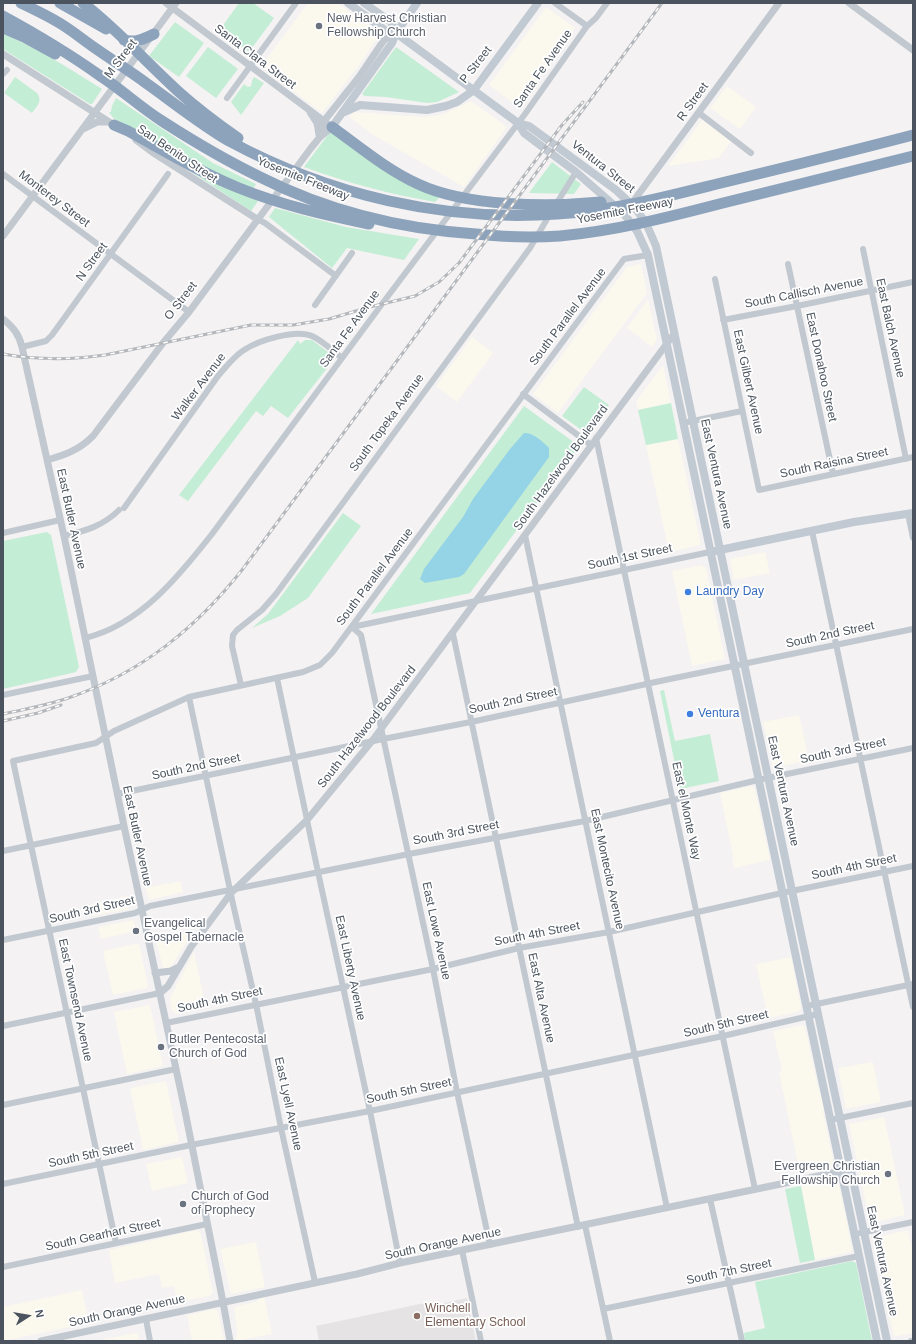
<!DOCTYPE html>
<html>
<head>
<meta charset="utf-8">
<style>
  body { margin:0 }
  #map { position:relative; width:916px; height:1344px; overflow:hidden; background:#f4f2f2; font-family:Helvetica,sans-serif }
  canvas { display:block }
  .frame { position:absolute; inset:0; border:4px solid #4b545e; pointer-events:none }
  .north { position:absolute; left:8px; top:1296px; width:40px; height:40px; -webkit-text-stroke:3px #fff; paint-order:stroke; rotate:78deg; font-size:11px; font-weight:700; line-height:16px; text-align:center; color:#4b545e }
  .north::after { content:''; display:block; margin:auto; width:14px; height:18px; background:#4b545e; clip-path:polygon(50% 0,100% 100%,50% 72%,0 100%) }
</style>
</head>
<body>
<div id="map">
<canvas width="916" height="1344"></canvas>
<div class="frame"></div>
<div class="north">N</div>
</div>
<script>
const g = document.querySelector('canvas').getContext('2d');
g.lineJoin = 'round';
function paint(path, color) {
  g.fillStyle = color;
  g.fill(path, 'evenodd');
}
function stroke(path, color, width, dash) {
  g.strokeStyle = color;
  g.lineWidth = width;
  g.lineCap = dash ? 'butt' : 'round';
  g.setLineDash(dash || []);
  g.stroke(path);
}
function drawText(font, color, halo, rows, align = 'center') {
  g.font = font + ' Helvetica,sans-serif';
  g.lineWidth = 3.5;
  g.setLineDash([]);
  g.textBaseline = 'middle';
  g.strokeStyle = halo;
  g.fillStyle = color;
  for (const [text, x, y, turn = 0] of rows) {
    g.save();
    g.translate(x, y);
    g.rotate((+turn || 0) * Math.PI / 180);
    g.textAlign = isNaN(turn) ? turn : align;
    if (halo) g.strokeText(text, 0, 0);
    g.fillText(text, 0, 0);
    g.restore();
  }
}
paint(new Path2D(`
  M308,3H338L376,32L377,38L360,64L322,113L261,66Z
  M546,7L575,28L518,107L489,85Z
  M727,86L756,107L740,129L710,108Z
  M471,101L507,127L464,187L375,136L349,117L354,112L423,117L433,116L444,114Z
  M702,120L731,141L719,158L668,166Z
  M641,264L647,293L558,413L533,394L627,267Z
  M648,299L657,340L652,347L627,328Z
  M472,337L493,353L457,402L436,386Z
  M663,365L671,403L638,410L636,401Z
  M678,439L701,545L669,552L646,445Z
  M765,552L770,573L734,580L730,559Z
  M701,565L706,568L725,659L692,666L672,571Z
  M799,715L809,760L773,768L763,722Z
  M752,786L755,789L770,860L734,868L732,857L733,856L720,793Z
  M180,881L183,892L149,900L146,888Z
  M127,896L129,907L128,909L94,916L91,904Z
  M133,920L134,921L136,931L101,939L98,927Z
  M193,932L170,968H163L156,940Z
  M139,943L148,986L147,988L113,995L103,951Z
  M194,952L206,1008L176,1014L172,1011L170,1000L171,996Z
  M791,957L801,1008L798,1012L768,1018L756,964Z
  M150,1005L163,1066L127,1074L114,1012Z
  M802,1025L805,1027L818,1087L822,1095L824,1109L823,1112L834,1164L833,1167L800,1174L779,1072L782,1071L773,1031Z
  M873,1062L881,1102L846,1109L838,1068Z
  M166,1081L179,1142L143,1150L130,1088Z
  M884,1117L905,1215L870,1223L849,1124Z
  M182,1157L188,1183L152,1191L146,1164Z
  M832,1179L836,1180L839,1184L852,1249L851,1252L815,1260L801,1186Z
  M197,1230L201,1234L210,1279L213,1292L210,1296L177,1302L174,1286L162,1288L159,1274L115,1283L109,1250Z
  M908,1230L913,1253V1333L894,1337L873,1238Z
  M256,1242L265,1287L231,1294L220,1249Z
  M82,1290L89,1323L3,1341V1307Z
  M264,1296L272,1334L236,1341L237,1328L234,1308L237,1306L255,1302Z
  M215,1309L218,1311L224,1341H192L187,1315Z
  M136,1333L138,1334L139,1341H96Z`), '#fbf8ee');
paint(new Path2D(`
  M467,1298L476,1341H319L316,1326L434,1301L435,1305Z`), '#e5e3e3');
paint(new Path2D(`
  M239,3H253L274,18L249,52L219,31Z
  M175,22L204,43L179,77L149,56Z
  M3,34C38,48 70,69 102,89L92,104H90L3,49Z
  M208,47L238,69L216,98L186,76Z
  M396,47L459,92L437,102L427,103L386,97L365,96L362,94Z
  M15,77L37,93C43,101 37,106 32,113L4,93Z
  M254,77L264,83L241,115L231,102L244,84L248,87L251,86L252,81Z
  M116,98L213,163L256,184L253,189L195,164L114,119L109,112H111L112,106Z
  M330,132L440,196L438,199L435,202C390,194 347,183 304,167Z
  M173,160L235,191L258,201L251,211Z
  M552,162L581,184L574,194L529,193Z
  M275,208L346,227L419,239L404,260L347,248L332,268L269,217Z
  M298,340L300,344L305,340H312L332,355L335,358L288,418L271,406L263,416L256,411L188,501L179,495Z
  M584,387L609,405L587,434L562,416Z
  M671,403L678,439L646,445L638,410Z
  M524,406L579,446L470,593L371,614Z
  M343,513L361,526L308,598L280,616L252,628L268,614Z
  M47,532L51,535L79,667L76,672L3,689V541Z
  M664,690L675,741L710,734L719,781L680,789L660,691Z
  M801,1186L815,1260L800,1263L785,1189Z
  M852,1261L856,1263L872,1341H745L744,1333L765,1328L755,1282Z`), '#c4edd5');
paint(new Path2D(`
  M524,433C534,433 542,441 549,448V457L464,574L459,577L425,583L420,579L424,569L463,517L473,499L510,449Z`), '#95d3e6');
stroke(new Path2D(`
  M555,3L587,26
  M3,74L7,70
  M227,98L296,3
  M699,113L751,153
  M3,174L189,312
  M555,206L576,172
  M257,219L265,223L336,276
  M863,249L906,459
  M788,264L833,474
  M715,279L759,490L913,457
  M315,305L352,253
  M723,320L797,306L913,282
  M22,347L46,341L52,335L168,174
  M523,394L591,445
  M683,423L742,411
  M596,438L755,1189
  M124,508L218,376C226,367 234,356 244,350C259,340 296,329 312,336C323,341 333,351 342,358
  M908,514L913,538
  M812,531L913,1007
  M3,533L60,520
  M525,535L667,1208
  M64,536C85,531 103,526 119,510
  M352,627L361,635L433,969L457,1092L490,1245
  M352,627L710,552
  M453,634L578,1227
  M85,638C140,625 179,576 212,534L382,304L525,114L587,26L596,18L607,3
  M277,678L318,872L370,1111L400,1263
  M241,685L232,646L233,635L237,630L262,610L276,594L530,248L550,214
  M3,695L93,676
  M189,697L233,904L256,1004L281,1128L315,1282
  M117,794L383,739L471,722L665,680L913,629
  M3,851L124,826
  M3,940L135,913L150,906L409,854L585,821L758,780L913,748
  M807,1006L913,984
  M166,1023L433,969L519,948L609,932L782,893L913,866
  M3,1026L160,993
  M3,1105L176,1069
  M830,1120L913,1103
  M3,1184L191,1145L370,1111L723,1036L818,1014
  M710,1199L742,1341
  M585,1225L610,1341
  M860,1233L913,1222
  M116,1243L13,761L96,743L114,731L189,697L303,672L320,665L332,653L624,259L648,255
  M462,1250L481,1341
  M3,1267L207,1224
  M603,1309L859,1256
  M146,1319L150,1341
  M911,1341H913`), '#c1c8cf', 6);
stroke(new Path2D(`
  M849,3L913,50
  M3,54L117,127
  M310,112L317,123L319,135
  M85,128L97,122H107
  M320,137L324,121L359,77L384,40L396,33
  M136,140L152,152L257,219
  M624,214L779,3
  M3,236L176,3
  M3,319C13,327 19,334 22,347L64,536L124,826L185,1111L223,1302L230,1341
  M47,460C65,455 79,450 93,436L163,343L189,312L311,148L320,137L332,127L166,3
  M155,973L171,971L179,967
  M160,993L168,986L191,947L231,893L307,820L372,741L674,334
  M41,1341L357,1274L400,1263L800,1180L851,1169`), '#c1c8cf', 7);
stroke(new Path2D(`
  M348,3L385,30L396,33L518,123L529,126L616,190L635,208L646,223L656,246L887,1341
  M364,3L391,22L396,33
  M342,113L360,105L427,110L446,106L457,102L474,90L538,3
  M518,123L524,133L576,172L624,214L637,231L648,255L877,1341
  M332,127L392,43L396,33L417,3
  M715,551L854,522L913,513`), '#c1c9d3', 8);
stroke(new Path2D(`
  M21,3C33,9 44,14 56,21C69,28 82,39 95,48C112,60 130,71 146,83C174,103 200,124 229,141C329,195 444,222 557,214C612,211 665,197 717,184C783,168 848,152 913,135
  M60,3L106,29
  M83,3C118,30 147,63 180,93C198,109 218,124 238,138
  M3,16C36,34 68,53 99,75C121,89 140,107 162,121C193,141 227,161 260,177C327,211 402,229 476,234C504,237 532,238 560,236C615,231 669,217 723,203C786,187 850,172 913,156
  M3,28L24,37L55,54
  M124,40C135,43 144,39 154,34
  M114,125L128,131C165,151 201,173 239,188C281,205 325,215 369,224
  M332,127C360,147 387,170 418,184C467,207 548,207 601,202`), '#8da3bc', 11);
const rail = new Path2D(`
  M3,354C37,360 71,360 105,355L251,325H293L329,319L366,308L415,296L439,282L459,263L562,125L583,102
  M3,714C26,709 49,705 71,697C142,672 196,628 242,570L662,3
  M3,721L38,713L61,705`);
stroke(rail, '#b4b7bb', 3);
stroke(rail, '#fff', 1.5, [4.5]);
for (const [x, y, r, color] of [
  [319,26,4,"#6b7280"],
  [688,592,4,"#3f7fe0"],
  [690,714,4,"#3f7fe0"],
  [136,931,4,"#6b7280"],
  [161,1047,4,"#6b7280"],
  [888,1174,4,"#6b7280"],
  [183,1204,4,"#6b7280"],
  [417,1316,4,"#8d6e63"]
]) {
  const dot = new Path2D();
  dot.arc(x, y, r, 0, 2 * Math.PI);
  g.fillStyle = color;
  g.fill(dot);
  stroke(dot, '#fff', 1.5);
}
drawText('12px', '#5b616d', '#fff', [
  ["New Harvest Christian",327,19],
  ["Fellowship Church",327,33],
  ["Evangelical",144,924],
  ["Gospel Tabernacle",144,938],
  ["Butler Pentecostal",169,1040],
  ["Church of God",169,1054],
  ["Evergreen Christian",880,1167,"right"],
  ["Fellowship Church",880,1181,"right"],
  ["Church of God",191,1197],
  ["of Prophecy",191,1211]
], 'left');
drawText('12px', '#4b545e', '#fff', [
  ["Santa Clara Street",255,57,37],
  ["M Street",121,59,-53],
  ["P Street",476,65,-52],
  ["Santa Fe Avenue",543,69,-55],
  ["R Street",693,102,-54],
  ["San Benito Street",177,154,34],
  ["Ventura Street",603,167,38],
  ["Yosemite Freeway",303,179,22],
  ["Monterey Street",54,199,37],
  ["Yosemite Freeway",625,211,-11],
  ["N Street",92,262,-54],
  ["South Callisch Avenue",804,293,-11],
  ["O Street",181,301,-52],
  ["South Parallel Avenue",568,317,-53],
  ["East Balch Avenue",890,328,78],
  ["Santa Fe Avenue",350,329,-54],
  ["East Donahoo Street",821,367,78],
  ["East Gilbert Avenue",748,382,78],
  ["Walker Avenue",199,387,-53],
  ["South Topeka Avenue",387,423,-54],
  ["South Raisina Street",834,463,-12],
  ["South Hazelwood Boulevard",561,468,-54],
  ["East Ventura Avenue",716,474,78],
  ["East Butler Avenue",71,519,78],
  ["South 1st Street",630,557,-12],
  ["South Parallel Avenue",375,577,-53],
  ["South 2nd Street",830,635,-12],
  ["South 2nd Street",513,701,-12],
  ["South Hazelwood Boulevard",367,727,-52],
  ["South 3rd Street",843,751,-12],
  ["South 2nd Street",196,767,-12],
  ["East Ventura Avenue",783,791,78],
  ["East el Monte Way",686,811,78],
  ["South 3rd Street",456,833,-11],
  ["East Butler Avenue",137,836,78],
  ["South 4th Street",854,867,-12],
  ["East Montecito Avenue",607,869,78],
  ["South 3rd Street",92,910,-13],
  ["East Lowe Avenue",436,931,78],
  ["South 4th Street",537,934,-11],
  ["East Liberty Avenue",350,968,78],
  ["East Alta Avenue",541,998,78],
  ["East Townsend Avenue",75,1000,78],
  ["South 4th Street",220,1000,-12],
  ["South 5th Street",726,1024,-13],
  ["South 5th Street",409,1091,-12],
  ["East Lyell Avenue",288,1104,78],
  ["South 5th Street",91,1155,-12],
  ["South Gearhart Street",103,1235,-12],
  ["South Orange Avenue",443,1244,-12],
  ["East Ventura Avenue",882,1261,78],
  ["South 7th Street",729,1272,-12],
  ["South Orange Avenue",127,1311,-12]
]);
drawText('12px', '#366cbe', '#fff', [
  ["Laundry Day",696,592],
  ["Ventura",698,714]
], 'left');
drawText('12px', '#785e54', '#fff', [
  ["Winchell",425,1309],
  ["Elementary School",425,1323]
], 'left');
</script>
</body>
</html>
